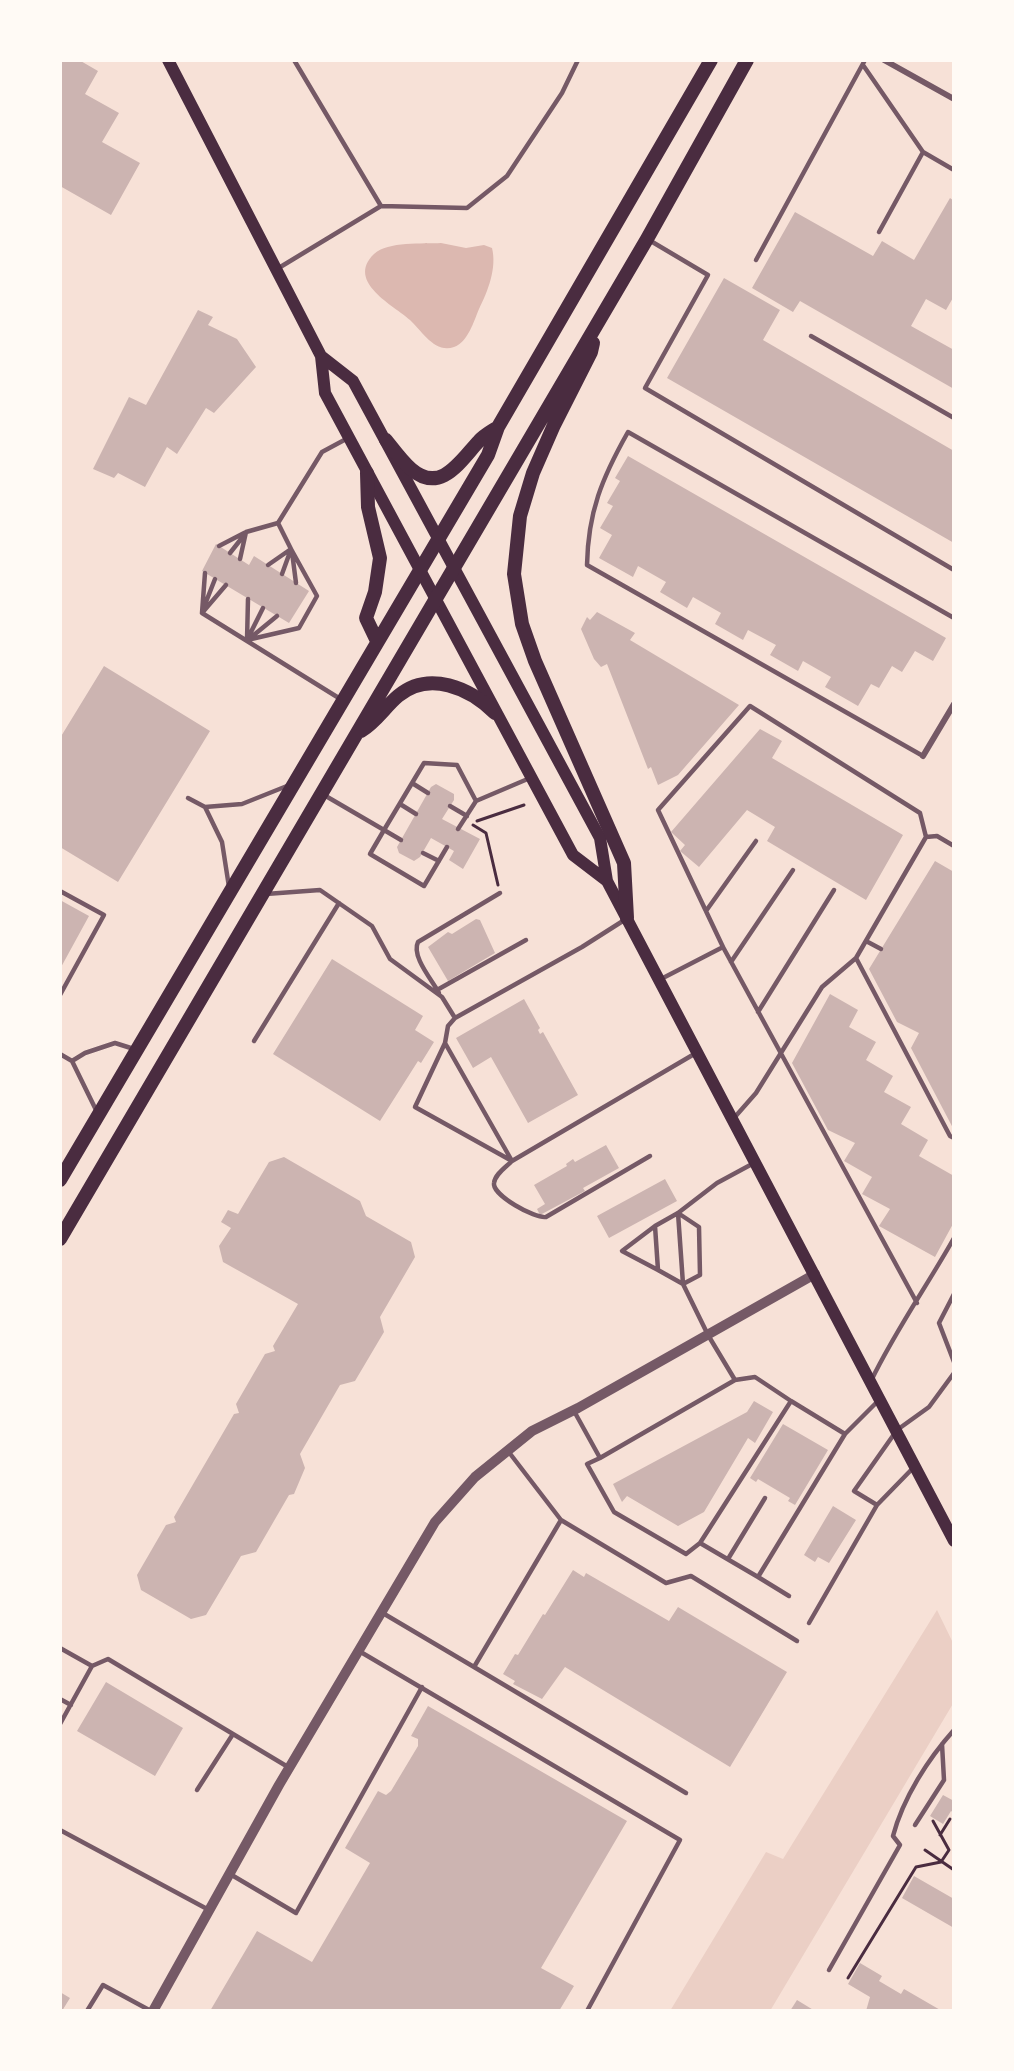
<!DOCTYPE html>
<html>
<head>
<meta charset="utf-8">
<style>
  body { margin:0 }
  #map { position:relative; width:1014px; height:2071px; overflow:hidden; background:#f7e1d7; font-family:Montserrat,sans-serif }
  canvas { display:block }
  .frame { position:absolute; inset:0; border:62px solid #fffaf5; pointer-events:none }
</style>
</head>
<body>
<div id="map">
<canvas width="1014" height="2071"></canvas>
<div class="frame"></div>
</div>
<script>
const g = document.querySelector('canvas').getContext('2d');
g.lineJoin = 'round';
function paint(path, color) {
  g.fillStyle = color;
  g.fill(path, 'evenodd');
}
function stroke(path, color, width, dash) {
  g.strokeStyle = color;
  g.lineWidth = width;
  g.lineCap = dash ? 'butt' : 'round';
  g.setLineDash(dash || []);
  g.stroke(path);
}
paint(new Path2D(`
  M937,1610L954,1645V1702L770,2011H670L766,1852L783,1859Z`), '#ebcfc5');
paint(new Path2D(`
  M441,243L466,248L484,245L492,248C497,268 488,291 479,309C474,321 468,342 454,347C435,354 422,331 410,320C395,306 345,282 374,254C388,241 423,244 441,243Z`), '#dcb8b0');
paint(new Path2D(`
  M60,60H79L98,71L85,94L119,113L102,142L140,163L111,215L60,186Z
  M950,198L954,201V296L946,310L926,299L911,326L954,350V389L800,301L793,312L752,288L795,212L873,256L882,241L914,260Z
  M724,278L780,310L763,340L954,451V543L667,378Z
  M198,310L213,317L208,325L237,339L256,367L214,413L206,408L177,454L167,447L145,487L118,473L114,478L93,469L129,397L146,405Z
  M628,456L946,638L933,661L915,651L902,672L892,666L879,688L871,684L858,706L825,687L831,677L803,661L798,671L770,655L776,645L748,630L743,640L715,624L721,613L693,597L687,608L660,592L666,582L638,566L633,577L599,558L612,535L600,528L613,506L607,503L620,481L615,478Z
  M216,544L249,565L254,556L309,591L289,623L202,571Z
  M597,612L635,633L630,640L739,705L678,775L658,785L651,767L648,769L607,664L601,667L594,659L581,629L587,617L590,620Z
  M104,666L210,731L118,882L60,847V738Z
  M760,729L782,741L772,758L903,835L866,900L767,841L775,827L747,810L699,867L680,851L685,845L671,832Z
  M436,784L454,794V800L442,819L480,839L463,869L449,860L454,851L431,838L420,857L414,861L399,853L397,847L431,787Z
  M935,861L954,872V1130L911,1048L919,1033L897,1022L869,969Z
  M60,900L89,916L60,969Z
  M476,919L480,920L495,953L448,981L428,947L448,932L452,934Z
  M332,959L423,1016L415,1030L434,1042L421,1063L418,1061L380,1121L273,1054Z
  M830,994L858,1010L849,1027L876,1042L866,1060L893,1076L884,1092L911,1107L901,1124L928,1140L919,1156L954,1176V1222L935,1257L879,1226L890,1209L862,1194L872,1177L844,1161L855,1143L828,1130L792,1063Z
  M524,999L540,1028L538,1030L540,1034L543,1032L578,1095L528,1123L491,1057L473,1068L456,1038Z
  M606,1145L619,1168L583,1188L585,1191L540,1215L537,1209L545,1204L534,1185L567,1166L566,1164L573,1159L575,1162Z
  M284,1157L360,1201L366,1216L411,1242L415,1257L380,1317L384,1332L355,1381L340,1385L300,1454L305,1468L294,1494L289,1495L256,1552L241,1556L206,1615L191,1619L141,1590L137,1575L166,1525L176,1522L174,1517L234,1414L239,1413L236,1404L265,1354L275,1351L273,1346L298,1304L223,1262L219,1246L231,1228L221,1222L228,1210L238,1214L269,1162Z
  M665,1179L677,1201L609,1238L597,1216Z
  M754,1401L773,1412L755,1443L748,1438L704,1512L678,1526L627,1496L622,1502L613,1484L747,1412Z
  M783,1424L828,1450L795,1505L788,1501L790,1498L758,1479L756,1482L750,1478Z
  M833,1506L856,1520L829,1563L818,1557L815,1562L804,1555Z
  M573,1570L584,1577L586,1573L669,1621L678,1607L787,1672L730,1767L565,1667L542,1699L513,1684L515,1681L503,1674L515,1654L518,1655L543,1614L545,1615Z
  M106,1682L183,1728L155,1776L77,1731Z
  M428,1706L627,1821L541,1968L574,1986L559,2011H210L257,1931L312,1962L370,1863L345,1848L378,1791L386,1795L391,1791L418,1746V1739L411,1736Z
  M943,1795L954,1801V1813L951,1811L943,1824L930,1816Z
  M914,1876L954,1899V1928L902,1898Z
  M860,1963L882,1976L879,1981L901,1994L904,1989L942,2011H866L870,1997L848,1984Z
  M60,1992L70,1998L62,2011H60Z
  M797,2000L815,2011H790Z`), '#ccb4b1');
stroke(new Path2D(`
  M477,821L524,805
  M473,825L486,833L498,885
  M940,1835L950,1819
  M925,1850L954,1870
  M848,1978L916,1867L941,1862L949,1850L933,1821`), '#4a2c40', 3);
stroke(new Path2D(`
  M294,60L381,206
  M863,65L923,152L954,170
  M879,232L923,152
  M649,240L708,275L645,388L954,570
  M756,260L865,60
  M277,269L381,206L467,208L507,176L562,93L578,60
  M811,336L954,418
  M219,546L246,532L278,523L322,452L348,438
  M292,552L296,583
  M230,553L245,534
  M240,559L246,532
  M268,565L291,549L278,523
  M282,574L290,552
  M248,599L247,640L263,608
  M204,607L215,579
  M202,613L342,700
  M202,613L205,573
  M202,613L226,585
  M249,639L277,616
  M247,640L299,628L317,596L291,549
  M923,756L587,565C588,512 602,478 628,432L954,618
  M412,783L428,793
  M324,795L384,830L424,763L457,765L476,801L530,778
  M188,798L205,807L242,804L287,786
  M400,804L416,814
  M450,806L467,816
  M205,807L222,842L229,887
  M458,829L476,801
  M401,840L384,830L370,854L424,886L447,847
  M423,853L439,861
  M60,891L104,915L60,995
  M266,894L320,890L372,926L390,959L442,997L455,1018L582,947L626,919
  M706,911L756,841
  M866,941L881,949
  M723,947L658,810L750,706L920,813L926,837
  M856,958L950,1136L954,1138
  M731,962L793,870
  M661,979L723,947L917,1303
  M437,990L526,940
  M439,993C432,980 411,956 418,942L500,893
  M758,1012L834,890
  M455,1018L448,1026L445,1043L512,1161L696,1053
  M254,1041L339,903
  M445,1043L415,1107L512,1161C506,1167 495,1174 494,1183C492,1195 535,1219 546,1217L650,1156
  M60,1054L72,1061
  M97,1112L72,1061L85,1053L115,1043L134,1049
  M734,1118L756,1093L822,987L856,958L926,837L937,836L954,846
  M678,1213L699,1227L700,1275L683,1284Z
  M655,1226L622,1251L658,1270
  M954,1294L939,1323L954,1362
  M871,1381C895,1331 927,1286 954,1238
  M791,1401L845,1434L879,1400
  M574,1411L600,1458L735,1380L708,1335L683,1284L658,1270L655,1226L678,1213L717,1183L754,1163
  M600,1458L587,1464L614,1512L686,1554L700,1543L791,1401L755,1377L735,1380
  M877,1505L854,1491L897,1430L929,1407L954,1373
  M561,1520L666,1583L691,1576L797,1641
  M700,1543L758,1577L845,1434
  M728,1559L765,1498
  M758,1577L789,1596
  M381,1612L474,1667L561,1520L508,1451
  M809,1623L877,1505L914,1467
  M60,1648L92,1666
  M359,1651L680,1840L587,2011
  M474,1667L686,1793
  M60,1699L71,1705
  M60,1724L92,1666L108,1659L288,1767
  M197,1790L233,1734
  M915,1825L944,1780L942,1744
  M60,1830L209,1910
  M230,1874L296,1913L422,1687
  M829,1970L900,1845L893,1836C903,1798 928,1759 954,1730
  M87,2011L103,1985L151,2011`), '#755966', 4.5);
stroke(new Path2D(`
  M884,60L954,99
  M923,756L954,704`), '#755966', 6);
stroke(new Path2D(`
  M153,2011L279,1785L413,1559L435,1522L475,1477L532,1431L578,1408L815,1274`), '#755966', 10);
stroke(new Path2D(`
  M168,60L321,356L325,393L573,855L607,881
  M321,356L353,381L600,838L607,881L954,1541`), '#4a2c40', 12);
stroke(new Path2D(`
  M593,343L591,352L554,425L533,473L520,516L514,574L522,624L535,661L624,863L627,918
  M386,440C394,450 402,461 411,469C441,495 461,460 479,441C484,435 492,431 498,427
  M367,473L368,507L380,558L375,592L366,618L377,641
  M361,731C376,722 385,707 398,696C429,670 470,688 495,713
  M60,1180L488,455L498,427L711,60
  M60,1239L647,239L747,60`), '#4a2c40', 14);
</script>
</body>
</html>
